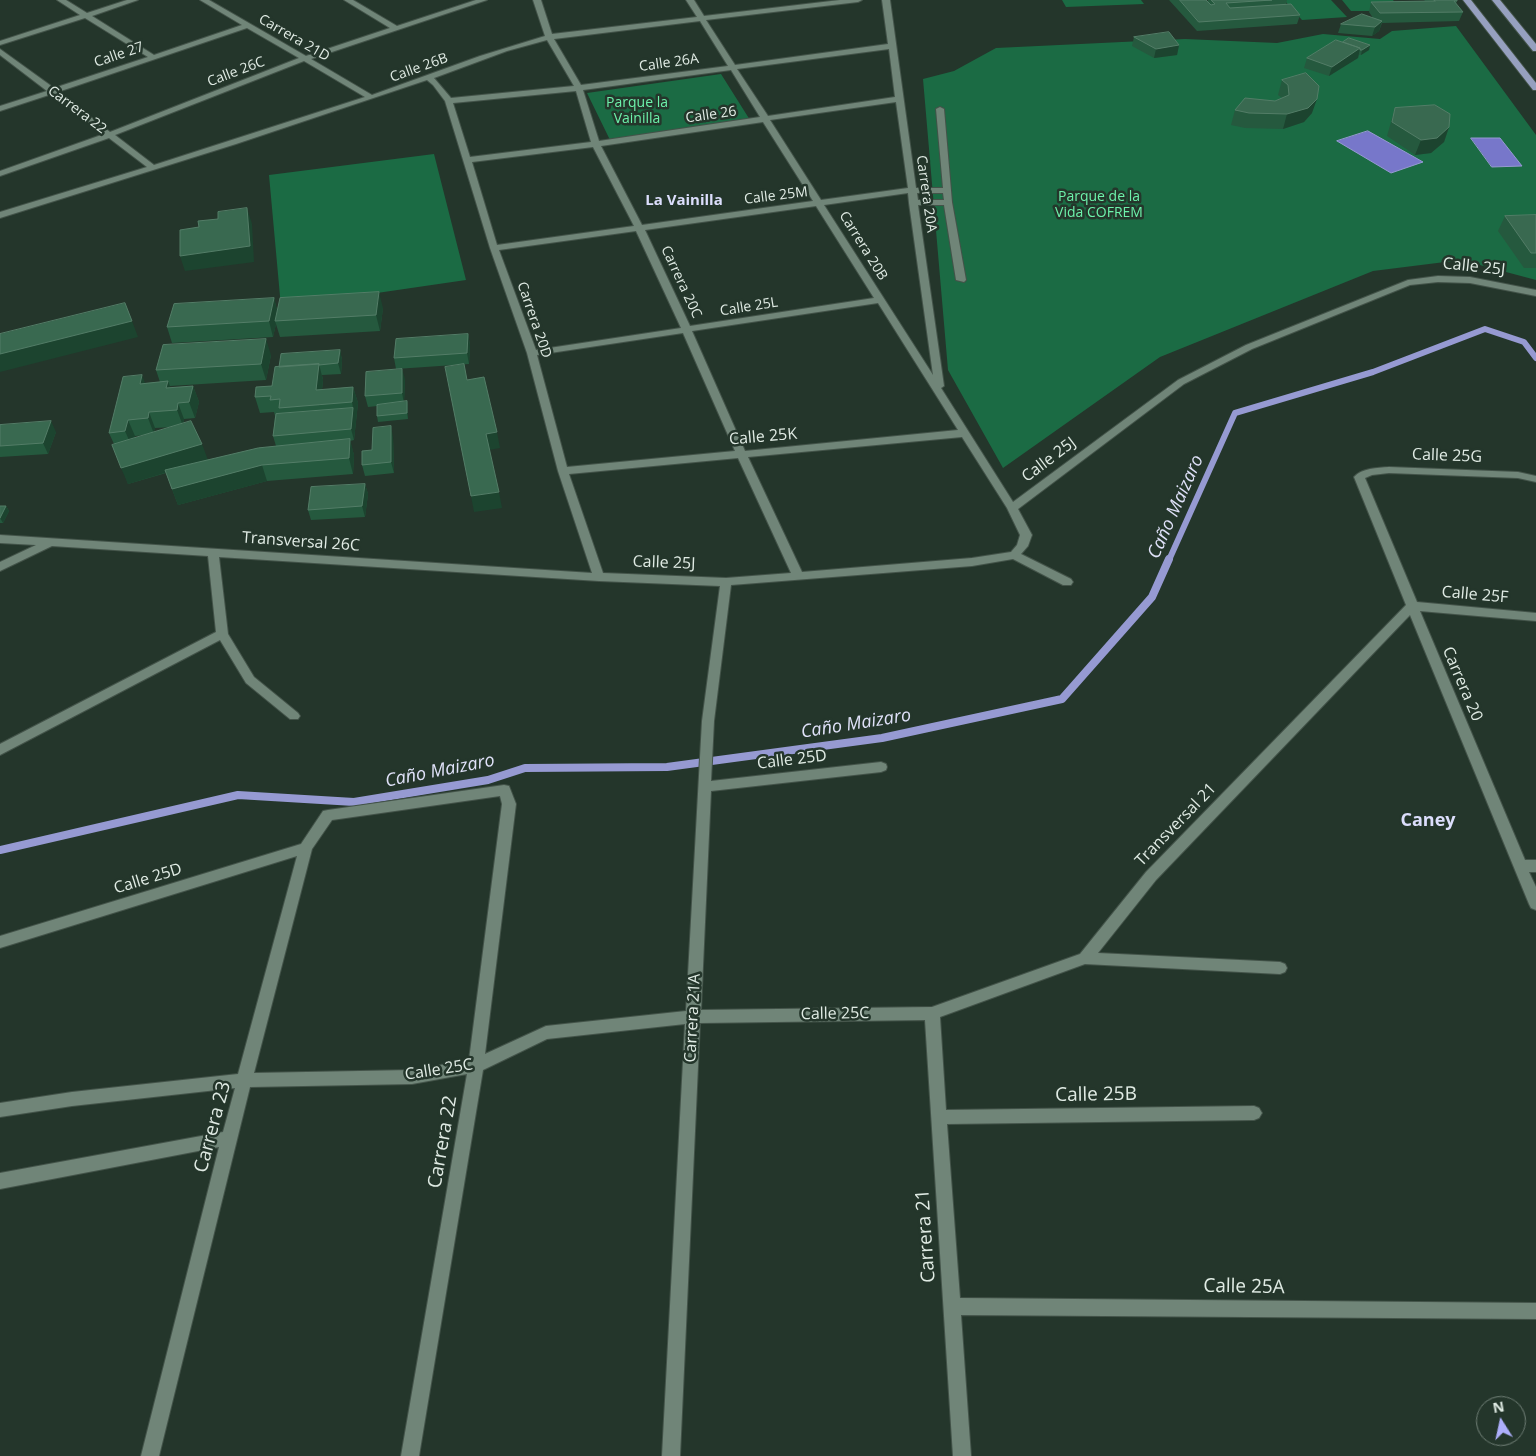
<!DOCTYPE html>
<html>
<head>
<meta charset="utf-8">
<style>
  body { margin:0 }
  #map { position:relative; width:1536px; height:1456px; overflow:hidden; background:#24362b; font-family:"Open Sans",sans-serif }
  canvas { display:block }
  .north { position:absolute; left:1476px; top:1396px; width:50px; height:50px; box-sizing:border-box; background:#24362b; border:1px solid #6f7e75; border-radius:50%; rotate:350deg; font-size:14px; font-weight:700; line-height:20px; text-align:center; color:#e0ebe4 }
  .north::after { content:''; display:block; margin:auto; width:18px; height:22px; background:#adaffb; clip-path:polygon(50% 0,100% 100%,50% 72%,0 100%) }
</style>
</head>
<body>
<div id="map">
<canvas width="1536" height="1456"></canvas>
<div class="north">N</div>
</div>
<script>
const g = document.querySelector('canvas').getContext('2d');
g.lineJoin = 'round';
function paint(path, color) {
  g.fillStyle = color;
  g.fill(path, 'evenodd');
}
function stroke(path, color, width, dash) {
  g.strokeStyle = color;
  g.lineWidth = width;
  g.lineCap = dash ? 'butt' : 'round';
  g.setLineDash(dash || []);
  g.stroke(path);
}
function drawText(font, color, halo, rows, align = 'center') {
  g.font = font + ' "Open Sans",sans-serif';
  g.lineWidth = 5;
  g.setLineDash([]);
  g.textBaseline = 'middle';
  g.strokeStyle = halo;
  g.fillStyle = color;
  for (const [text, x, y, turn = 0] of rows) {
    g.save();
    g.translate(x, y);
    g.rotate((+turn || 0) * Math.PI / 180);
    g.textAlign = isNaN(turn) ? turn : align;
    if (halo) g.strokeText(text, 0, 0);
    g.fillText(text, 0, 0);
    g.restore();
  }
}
paint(new Path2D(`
  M1062,0H1141L1144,4L1066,7Z
  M1284,0H1331L1347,17L1302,20Z
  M1342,0H1393L1401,11H1351Z
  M1456,26L1536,135V280L1461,260L1373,271L1160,357L1003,468L948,370L923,79L954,71L996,48L1185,39L1277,43L1323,34L1380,39L1392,31Z
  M721,74L750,120L610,140L587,93Z
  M434,154L466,280L281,307L269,175Z`), '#1b6b44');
const water = new Path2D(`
  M1368,131L1423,162L1391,173L1337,141Z
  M1471,138H1500L1522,166L1492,167Z`);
paint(water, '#7777ca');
stroke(water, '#969ad2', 1);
stroke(new Path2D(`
  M1169,560L1235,413L1373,372L1485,329L1524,342L1536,358`), '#969ad2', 6);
stroke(new Path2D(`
  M0,850L238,795L354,802L488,780L525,768L667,767L882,738L1062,699L1152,597L1169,559`), '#969ad2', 8);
const minor = new Path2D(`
  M57,0H66L87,13L127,0H138L92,16L154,55L242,25L200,0H209L306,56L390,28L344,0H353L397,26L476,0H487L311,59L372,95L480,56L545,36L533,0H541L552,34L697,17L686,0H694L704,16L840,0H862L858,2L706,20L735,65L888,44L882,0H890L916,188H943L936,109L940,107L944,109L952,202L966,280L964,282L956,280L944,205H918L944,386L941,388L1013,502L1178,380L1246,345L1408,280L1438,276L1470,277L1536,290V296L1470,283L1438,282L1410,285L1252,349L1184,384L1018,509L1032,535L1028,546L1021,554L1071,579L1073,582L1071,585H1063L1013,559L972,566L731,585L714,721L711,781L881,762L886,764L887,767L886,770L881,772L711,791L701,1010L932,1007L1080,954L1146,872L1406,605L1354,477C1362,468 1377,468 1389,467L1518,472L1536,476V482L1518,478L1389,473L1372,475L1365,478L1417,602L1536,613V621L1420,611L1525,860H1536V872H1529L1536,887V910L1531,908L1529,904L1410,615L1156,880L1098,953L1280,962L1285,964L1287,968L1285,972L1280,974L1085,964L940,1017L946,1110L1254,1106L1259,1108L1262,1113L1259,1118L1254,1120L947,1124L960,1298L1536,1303V1319L961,1315L971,1456H953L925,1020L700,1023L680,1456H662L685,1024L547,1039L483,1070L419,1456H401L467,1074L412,1084L250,1087L159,1456H141L219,1147L0,1189V1173L223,1132L235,1088L72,1106L0,1117V1103L72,1092L238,1074L297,856L0,948V936L301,844L323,811L328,810L504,785L509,786L516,804L485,1054L546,1026L686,1011L702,721L720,586L599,581L219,557L228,634L254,677L298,713L300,716L298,719H290L246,683L220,640L0,755V744L216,632L208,556L52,546L0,571V562L36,545L0,543V535L592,573L558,471L527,353L490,248L445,101L433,85L427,80L236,144L0,218V212L147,167L109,138L0,176V171L104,134L52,94L0,111V106L47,91L0,55V49L54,88L148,57L85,18L0,45V41L80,15ZM700,21L728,66L581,85L554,39ZM247,28L299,58L110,132L58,92ZM547,40L574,86L451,98L434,78L507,51ZM889,49L895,97L768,116L737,69ZM304,61L365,97L154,165L115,135ZM731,70L760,117L599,141L583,90ZM576,91L591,142L470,157L453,103ZM896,102L908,188L821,200L770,120ZM763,122L813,201L642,225L601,146ZM593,147L634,226L497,245L472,162ZM908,193L909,203L933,375L824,205ZM917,193H943L944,200H918ZM816,206L874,298L690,326L645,230ZM636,231L681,328L536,350L499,250ZM878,303L958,430L745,451L692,331ZM683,333L735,451L567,467L537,355ZM962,437L1007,508L1020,535L1017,545L1011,552L972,558L802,572L748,457ZM738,458L791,573L726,578L603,573L569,474ZM500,796L502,804L469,1060L412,1070L254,1073L312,849L332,820Z`);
const major = new Path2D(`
  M1463,0H1471L1536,83V90H1533Z
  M1492,0H1500L1536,44V51H1533Z`);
stroke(minor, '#435349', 2);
stroke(major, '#435349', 2);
paint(minor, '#708578');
paint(major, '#96a0bf');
paint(new Path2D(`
  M1169,0H1206L1208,1V0H1287L1286,4L1300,15L1297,24L1197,31Z
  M1424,0H1457V1L1456,4L1463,12L1459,21L1382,23L1379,31L1372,36L1338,33L1341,24L1373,18L1369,12L1371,2L1425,1Z
  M1134,37L1179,45L1177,55L1154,58L1132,46Z
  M1343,42L1370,45L1369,50L1361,55H1359L1358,58L1329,76L1304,68L1307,58Z
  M1306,73L1312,113L1304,122L1283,129L1245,128L1231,125L1235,110L1275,101L1282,98L1278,95L1282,80Z
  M1395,108L1449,127L1444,142L1431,153L1415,155L1387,136Z
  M1536,215V268H1524L1498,231L1505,216Z
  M274,298L277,310L383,308L380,331L280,337L276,324L273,337L172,343L167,327Z
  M468,334L470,345L469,364L396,369L394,358Z
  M340,350L342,360L341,374L322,375L323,380L322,390L353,387L358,403L354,440L350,441L354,455L353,474L267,481L178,505L166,473L128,484L114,444L109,433L145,383L160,382L156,370L271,355L266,380L170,386V388L193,386L199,402L195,418L184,419L183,424L207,460L276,446L273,436L275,416L274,412L260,413L255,397L272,386L279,367ZM173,427L154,432L155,428ZM146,435L134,438L135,436Z
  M405,379L404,402L407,401L408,407V419L378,422L377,416V406L368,407L365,396Z
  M0,425L56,432L48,454L0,457Z
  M393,437L394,473L365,476L362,465L372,450Z
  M365,484L368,494L365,517L311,520L308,510Z
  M0,506H6L9,511L3,523H0Z`), '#25593e');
paint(new Path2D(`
  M1382,21L1379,31L1372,36L1375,27Z
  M1179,45L1177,55L1154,58L1156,49Z
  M1370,45L1369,50L1361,55L1362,50Z
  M1360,48L1358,58L1329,76L1332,67Z
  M1317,99L1312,113L1304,122L1283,129L1287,114Z
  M1449,127L1444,142L1431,153L1415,155L1421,140Z
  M247,208L252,224L254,262L185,271L180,256Z
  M379,292L383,308L380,331L376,315Z
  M274,298L278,314L275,321L276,324L273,337L269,321Z
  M132,321L138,337L0,372V354Z
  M468,334L470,345L469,364L467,353Z
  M266,339L271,355L266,380L261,364Z
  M340,350L342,360L341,374L338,363Z
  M319,364L323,380L320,406L316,390Z
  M402,369L405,379L404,403L402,393Z
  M142,375L148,391L140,384Z
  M168,381L174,397L166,388Z
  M193,386L199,402L195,418L189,402Z
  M353,387L358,403L354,440L351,429L353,408L352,402Z
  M407,401L408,407V419L407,413Z
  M178,403L184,419L183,426L177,410Z
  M149,412L155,428L154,434L148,418Z
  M128,420L135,436L132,447L125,431Z
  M51,421L56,432L48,454L43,443Z
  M391,426L393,437L394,473L391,462Z
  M497,432L500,448L489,450L486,434Z
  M350,439L354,455L353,474L349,458Z
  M202,444L208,460L128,484L121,468Z
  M262,465L267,481L178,505L172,489Z
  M365,484L368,494L365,517L362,506Z
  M499,492L502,508L474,512L471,496Z
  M6,506L9,511L3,523L0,518Z`), '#1c442f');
const building = new Path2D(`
  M1180,0H1206L1211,5L1215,4L1211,0H1272L1226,3L1230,8L1291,4L1300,15L1199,22Z
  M1434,0H1457V1H1454L1463,12L1380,13L1371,2L1435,1Z
  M1362,14L1382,21L1375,27L1341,24Z
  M1169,32L1179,45L1156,49L1134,37Z
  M1349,38L1370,45L1362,50H1360V48L1343,42Z
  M1336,40L1360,48L1332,67L1307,58Z
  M1306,73L1319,86L1317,99L1308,108L1287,114L1249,113L1235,110L1245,98L1275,101L1289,95L1288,85L1282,80Z
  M1435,105L1450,114L1449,127L1437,138L1421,140L1392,122L1395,108Z
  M247,208L250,246L180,256V230L199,227L198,221L218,219V212Z
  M1536,215V253H1531L1505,216Z
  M379,292L376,315L275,321L280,298Z
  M274,298L269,321L167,327L174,304Z
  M125,303L132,321L0,354V334Z
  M468,334L467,353L394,358L396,339Z
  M266,339L261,364L156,370L163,345Z
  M340,350L338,363L319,365V364L279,367L281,354Z
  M319,364L316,390L353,387L352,402L279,408L280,399L270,400L271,396L255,397L256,387L272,386L275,367Z
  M464,364L467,380L484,377L497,432L486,434L499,492L471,496L445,367Z
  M402,369V393L365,396L366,372Z
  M142,375L140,384L168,381L166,388L193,386L189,402L178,403L177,410L149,412L148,418L128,420L125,431L109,433L123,377Z
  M407,401V413L377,416V405Z
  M353,408L351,429L273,436L276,414Z
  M51,421L43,443L0,446V425Z
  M191,421L202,444L121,468L112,445Z
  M391,426V462L362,465V451L372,450L373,428Z
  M350,439L349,458L262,465L172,489L165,470L258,448Z
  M365,484L362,506L308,510L311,487Z
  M0,506H6L0,518Z`);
paint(building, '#396950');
stroke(building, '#537d67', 1);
drawText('14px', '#e0ebe4', '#24362b', [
  ["Carrera 21D",294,38,30],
  ["Calle 27",119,55,-19],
  ["Calle 26A",669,63,-8],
  ["Calle 26B",419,68,-20],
  ["Calle 26C",236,72,-21],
  ["Carrera 22",77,110,37],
  ["Calle 26",711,115,-8],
  ["Carrera 20A",926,194,82],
  ["Calle 25M",776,196,-7],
  ["Carrera 20B",863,246,58],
  ["Carrera 20C",681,282,65],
  ["Calle 25L",749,307,-9],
  ["Carrera 20D",534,320,71]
]);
drawText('14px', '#6df2ab', '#24362b', [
  ["Parque la",637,103],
  ["Vainilla",637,119],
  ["Parque de la",1099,197],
  ["Vida COFREM",1099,213]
]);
drawText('bold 15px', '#dcdefc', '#24362b', [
  ["La Vainilla",684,201]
]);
drawText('16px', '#e0ebe4', '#24362b', [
  ["Calle 25J",1474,267,6],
  ["Calle 25K",763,437,-5],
  ["Calle 25G",1447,456,2],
  ["Calle 25J",1049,460,-37],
  ["Transversal 26C",301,542,4],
  ["Calle 25J",664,563,2],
  ["Calle 25F",1475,595,5],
  ["Carrera 20",1462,684,67],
  ["Calle 25D",792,760,-7],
  ["Transversal 21",1176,825,-46],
  ["Calle 25D",148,879,-17],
  ["Calle 25C",835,1014,-1],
  ["Carrera 21A",693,1018,-87],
  ["Calle 25C",439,1070,-9]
]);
drawText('italic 18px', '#e0e2f9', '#24362b', [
  ["Caño Maizaro",1176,507,-66],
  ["Caño Maizaro",856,724,-9],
  ["Caño Maizaro",440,771,-11]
]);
drawText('bold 18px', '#dcdefc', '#24362b', [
  ["Caney",1428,821]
]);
drawText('19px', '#e0ebe4', '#24362b', [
  ["Calle 25B",1096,1095,-1],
  ["Carrera 23",213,1127,-75],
  ["Carrera 22",443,1142,-80],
  ["Carrera 21",926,1236,-94],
  ["Calle 25A",1244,1287,1]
]);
</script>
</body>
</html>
